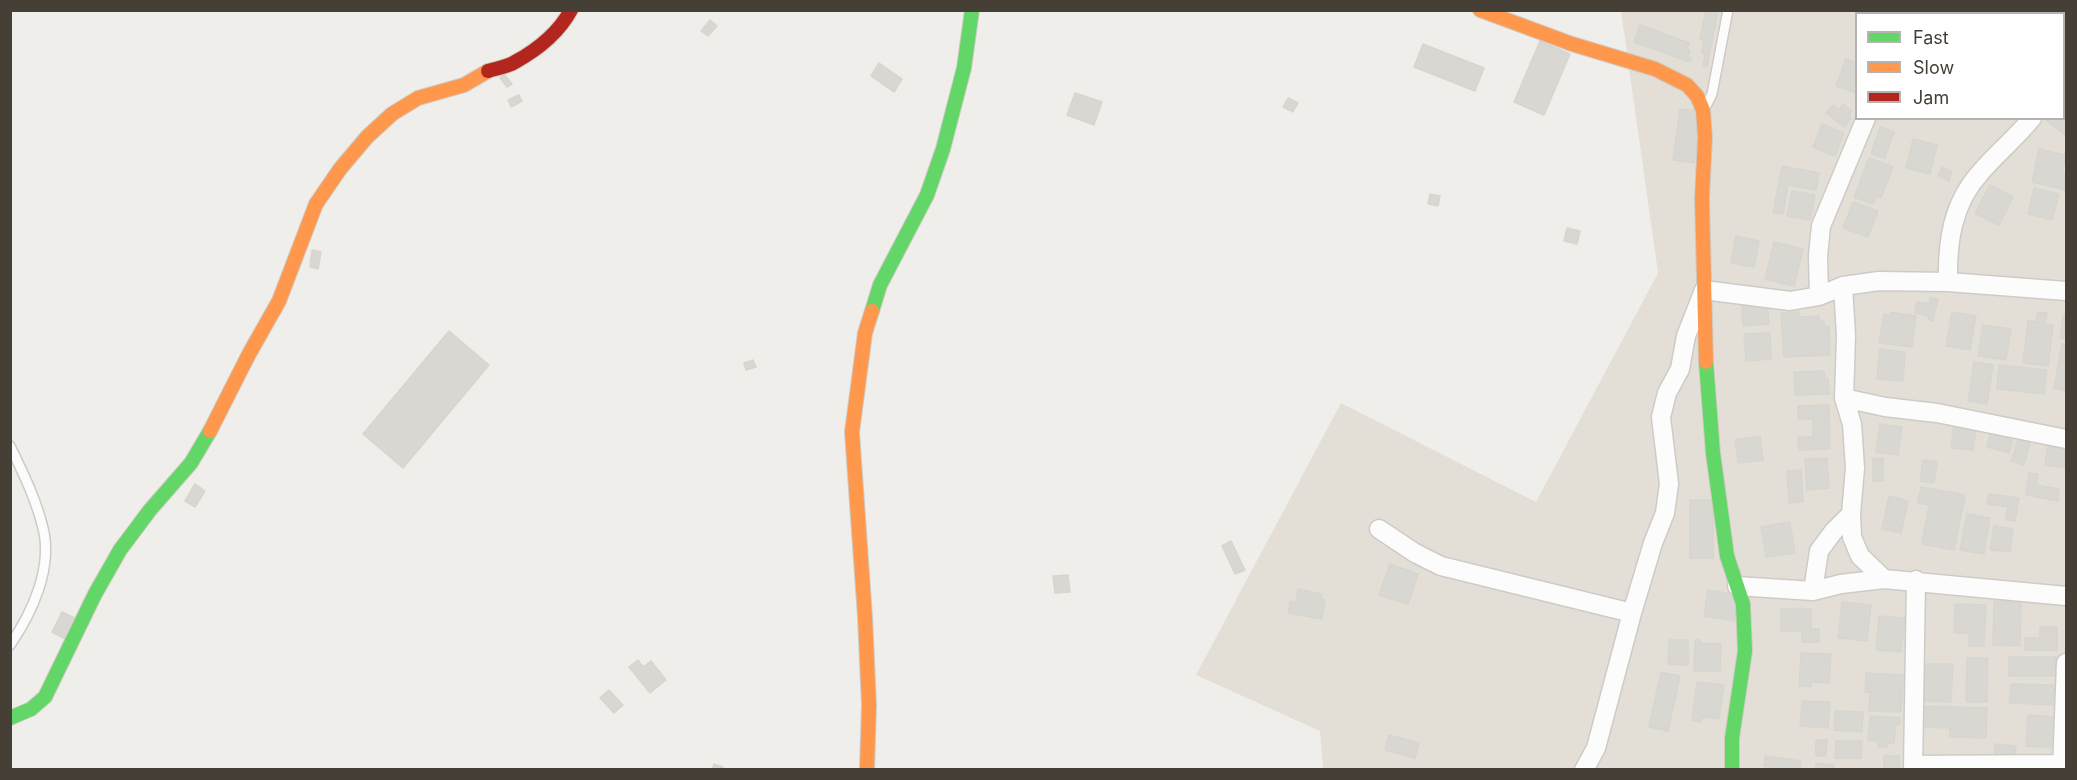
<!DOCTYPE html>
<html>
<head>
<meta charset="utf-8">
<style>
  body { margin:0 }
  #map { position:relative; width:2077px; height:780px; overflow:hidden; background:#f0eeea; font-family:Inter,sans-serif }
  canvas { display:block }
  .frame { position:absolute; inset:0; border:12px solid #453f36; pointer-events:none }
  .legend { position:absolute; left:1855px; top:12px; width:210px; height:108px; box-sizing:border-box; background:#fff; border:2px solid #b5b2af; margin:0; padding:8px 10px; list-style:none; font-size:18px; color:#453f36 }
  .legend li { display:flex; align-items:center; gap:12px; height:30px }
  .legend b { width:30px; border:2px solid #b5b2af }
</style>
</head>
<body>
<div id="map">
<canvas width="2077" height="780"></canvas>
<div class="frame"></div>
<ul class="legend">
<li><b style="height:8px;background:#63d668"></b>Fast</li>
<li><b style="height:8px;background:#ff974d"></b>Slow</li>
<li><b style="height:8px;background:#b3261e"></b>Jam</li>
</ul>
</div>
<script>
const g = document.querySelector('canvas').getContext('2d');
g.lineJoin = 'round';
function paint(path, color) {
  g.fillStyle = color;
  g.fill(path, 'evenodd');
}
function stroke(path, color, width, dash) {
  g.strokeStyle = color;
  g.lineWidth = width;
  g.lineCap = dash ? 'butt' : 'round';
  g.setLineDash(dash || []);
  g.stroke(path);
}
paint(new Path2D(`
  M1621,11H2066V769H1323L1320,731L1196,675L1341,403L1536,502L1658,273ZM1856,14H2064V118H1856Z`), '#e3dfd7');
const building = new Path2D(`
  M1706,10H1718L1707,67L1703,66L1705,54L1702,53L1704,40L1700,39Z
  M1933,10H1957L1956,14H1936L1933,12Z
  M710,20L717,26L708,36L701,31Z
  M1640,25L1689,43L1687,49L1690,50L1688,57L1692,58L1690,62L1634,42Z
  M1540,41L1570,54L1544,115L1514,102Z
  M1423,44L1484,68L1475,91L1414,67Z
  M1846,59L1856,63V93L1836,86Z
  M879,63L902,79L894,92L871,76Z
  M504,74L512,84L507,87L500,78Z
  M1075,93L1102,102L1094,125L1067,115Z
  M519,95L522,101L511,107L508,100Z
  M1288,98L1298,103L1293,112L1283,107Z
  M1843,104L1852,111L1848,116L1851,118L1844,127L1826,113L1833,105L1839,110Z
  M2064,105L2066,107V136L2047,121L2049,118H2064Z
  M1680,109L1701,111L1694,163L1673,160Z
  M1822,124L1844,133L1835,156L1813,147Z
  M1880,127L1894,132L1885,158L1871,154Z
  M1913,139L1937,145L1930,174L1906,168Z
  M2039,149L2066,155L2062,173L2066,174L2065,190L2032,182Z
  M1869,158L1893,167L1881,198L1877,196L1873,204L1854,197Z
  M1782,166L1819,173L1816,190L1788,185L1783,214L1773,213Z
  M1942,167L1952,172L1949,181L1938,176Z
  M1990,185L2013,197L1999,225L1975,213Z
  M2034,188L2059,194L2052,220L2028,214Z
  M1792,191L1815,195L1810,220L1787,216Z
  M1430,194L1440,196L1438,206L1428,204Z
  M1853,202L1878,211L1868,237L1843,228Z
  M1567,228L1580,231L1577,244L1564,241Z
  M1736,236L1759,241L1754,267L1731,263Z
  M1774,242L1803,249L1794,286L1765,279Z
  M312,250L321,252L318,269L310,267Z
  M1930,298L1938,299L1933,321L1928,319L1929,316L1915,313L1917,302L1929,304Z
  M1767,302L1769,324L1743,326L1742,304Z
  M1799,312V317L1819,316V322L1824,321V327L1829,326L1830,355L1784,357L1781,313Z
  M1891,312L1916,316L1912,347L1879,343L1884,314L1890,315Z
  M1952,312L1976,316L1970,350L1946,346Z
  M2038,312L2047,313L2045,324L2053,325L2048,366L2023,363L2028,321L2036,322Z
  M2063,315L2066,316V339L2060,338Z
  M1983,325L2011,329L2006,360L1978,356Z
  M449,331L489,365L403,468L363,434Z
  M1770,333L1771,359L1746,361L1744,334Z
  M2062,344L2066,345V391L2054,388Z
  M1880,349L1905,352L1903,381L1877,379Z
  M753,360L756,367L746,370L744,363Z
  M1974,362L1993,365L1987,404L1968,401Z
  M1999,365L2047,370L2044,394L1997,389Z
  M1824,371L1825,380L1828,379L1829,394L1795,395L1794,372Z
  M1829,405L1830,449L1799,450L1798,437H1813V419H1798V406Z
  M1880,424L1902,427L1898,455L1876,452Z
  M1954,424L1976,427L1973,450L1951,448Z
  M1992,427L2014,433L2009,453L1987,447Z
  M2020,433L2032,436L2024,465L2011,461Z
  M1760,436L1763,460L1738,463L1735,440Z
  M2048,443L2066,446V468L2045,465Z
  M1827,458L1829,488L1807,490L1805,459Z
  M1883,458V481H1873V459Z
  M1923,460L1937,462L1934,483L1920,481Z
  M1801,470L1803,502L1789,503L1787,471Z
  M2029,473L2038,474L2036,485L2059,489L2058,501L2026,495Z
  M195,484L205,491L195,507L185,501Z
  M1921,487L1965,495L1954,550L1922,544L1929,505L1918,503Z
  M1989,494L2019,498L2015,521L2006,520L2008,507L1987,504Z
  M1889,496L1908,501L1901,533L1882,529Z
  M1690,500H1713V558H1690Z
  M1967,514L1990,518L1984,554L1960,550Z
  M1790,522L1795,553L1766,557L1761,527Z
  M1994,526L2013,529L2010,552L1990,550Z
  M1231,541L1245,570L1235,574L1222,546Z
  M1390,564L1418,574L1408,604L1379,595Z
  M1068,575L1070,592L1055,593L1053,576Z
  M1298,589L1322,594L1321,599L1325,600L1322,619L1288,613L1290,601L1296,602Z
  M1708,590L1739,595L1734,621L1704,616Z
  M1994,601L2021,602L2020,646L1993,645Z
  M1842,602L1871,605L1867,641L1838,638Z
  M1955,604L1986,605L1984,646H1969V633H1954Z
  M1781,609H1811V629H1819V642H1802V631H1781Z
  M62,612L77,619L67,640L52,632Z
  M1879,616L1905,618L1901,652L1876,650Z
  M2040,627H2057V650H2025V638H2040Z
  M1669,640H1688V665L1668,664Z
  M1695,640H1700V643L1721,644L1720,671H1694Z
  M1801,653L1831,654L1829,683L1811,682V687L1799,686Z
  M2009,657H2056V676H2009Z
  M1967,658H1988L1987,702H1966Z
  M638,660L643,667L651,661L666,680L650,693L629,667Z
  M1922,664H1953L1951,702L1921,701Z
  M1661,672L1680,676L1668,731L1649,727Z
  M1866,673L1903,675L1901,712L1869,711L1870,692H1865Z
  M1697,682L1724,685L1719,719L1702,717L1701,722L1692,720Z
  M2011,684L2054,685L2053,705L2009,703Z
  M609,690L623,705L614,713L600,698Z
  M1802,701L1830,702L1828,728L1800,726Z
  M1923,706L1987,708L1986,738L1950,737V728L1922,727Z
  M1835,711L1863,712L1862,732L1834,730Z
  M2028,715L2057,717L2055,748L2026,746Z
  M1870,716L1900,718V724H1896L1894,743H1888L1887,747H1878V741L1868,740Z
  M1389,735L1419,743L1415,758L1385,750Z
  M1816,740H1827L1826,756H1816Z
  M1836,741H1862L1861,758H1835Z
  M1995,744L2016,746L2015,759L1994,757Z
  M1765,756L1801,761L1800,770H1769V767L1764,766Z
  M1884,756H1899V770H1884Z
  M1816,763L1834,765V770H1816Z
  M714,764L723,767V770H712Z`);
paint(building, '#d9d7d2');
stroke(building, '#d8d5d0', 1.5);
const lane = new Path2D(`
  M1706,106L1712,94L1728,10
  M10,446C23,473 36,499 43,528C53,568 32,613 10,645`);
const street = new Path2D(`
  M1897,14L1898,10
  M2064,69L2066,64
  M1948,282C1947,243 1952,204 1980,173C1996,154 2016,138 2032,118
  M1843,286L1846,336L1844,398L1852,424L1855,468L1851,514L1852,537L1860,556L1884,579
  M1819,296L1818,256L1821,226L1866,118
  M1844,398L1885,407L1937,413L2066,439
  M1379,529L1415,553L1441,566L1632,613
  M1737,586L1813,591L1841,584L1884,579L2066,596
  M1813,591L1819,551L1833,532L1851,514
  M1913,765L2062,764
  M1584,770L1596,748L1632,613L1653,543L1665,513L1669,484L1661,417L1667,393L1680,369L1686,336L1704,290L1790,301L1819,296L1843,286L1879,281L1948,282L2066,291
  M1913,770L1916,580
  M2062,770L2066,663`);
const fast = new Path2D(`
  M872,311L880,285L927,195L943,149L964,68L972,10
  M1706,362L1713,453L1727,556L1743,604L1745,651L1732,738V770
  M10,718L31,709L45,697L95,594L120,550L150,510L191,463L210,431`);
const slow = new Path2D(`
  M1480,10L1572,44L1655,69L1687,85L1697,96L1703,110L1705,137L1702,198L1706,362
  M210,431L249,354L279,301L316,204L340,169L367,137L392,114L418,98L464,85L488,71
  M867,770L869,705L865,617L852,432L865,333L872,311`);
const jam = new Path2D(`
  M488,71C497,68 507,67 515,62C537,50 559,32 571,10`);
stroke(lane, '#cecbc7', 12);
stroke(street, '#cecbc7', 21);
stroke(fast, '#cecbc1', 16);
stroke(slow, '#cecbc1', 16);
stroke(jam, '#cecbc1', 16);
stroke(lane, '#fdfcfc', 9);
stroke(street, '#fdfcfc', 18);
stroke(fast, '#63d668', 14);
stroke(slow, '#ff974d', 14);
stroke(jam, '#b3261e', 14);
</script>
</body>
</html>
